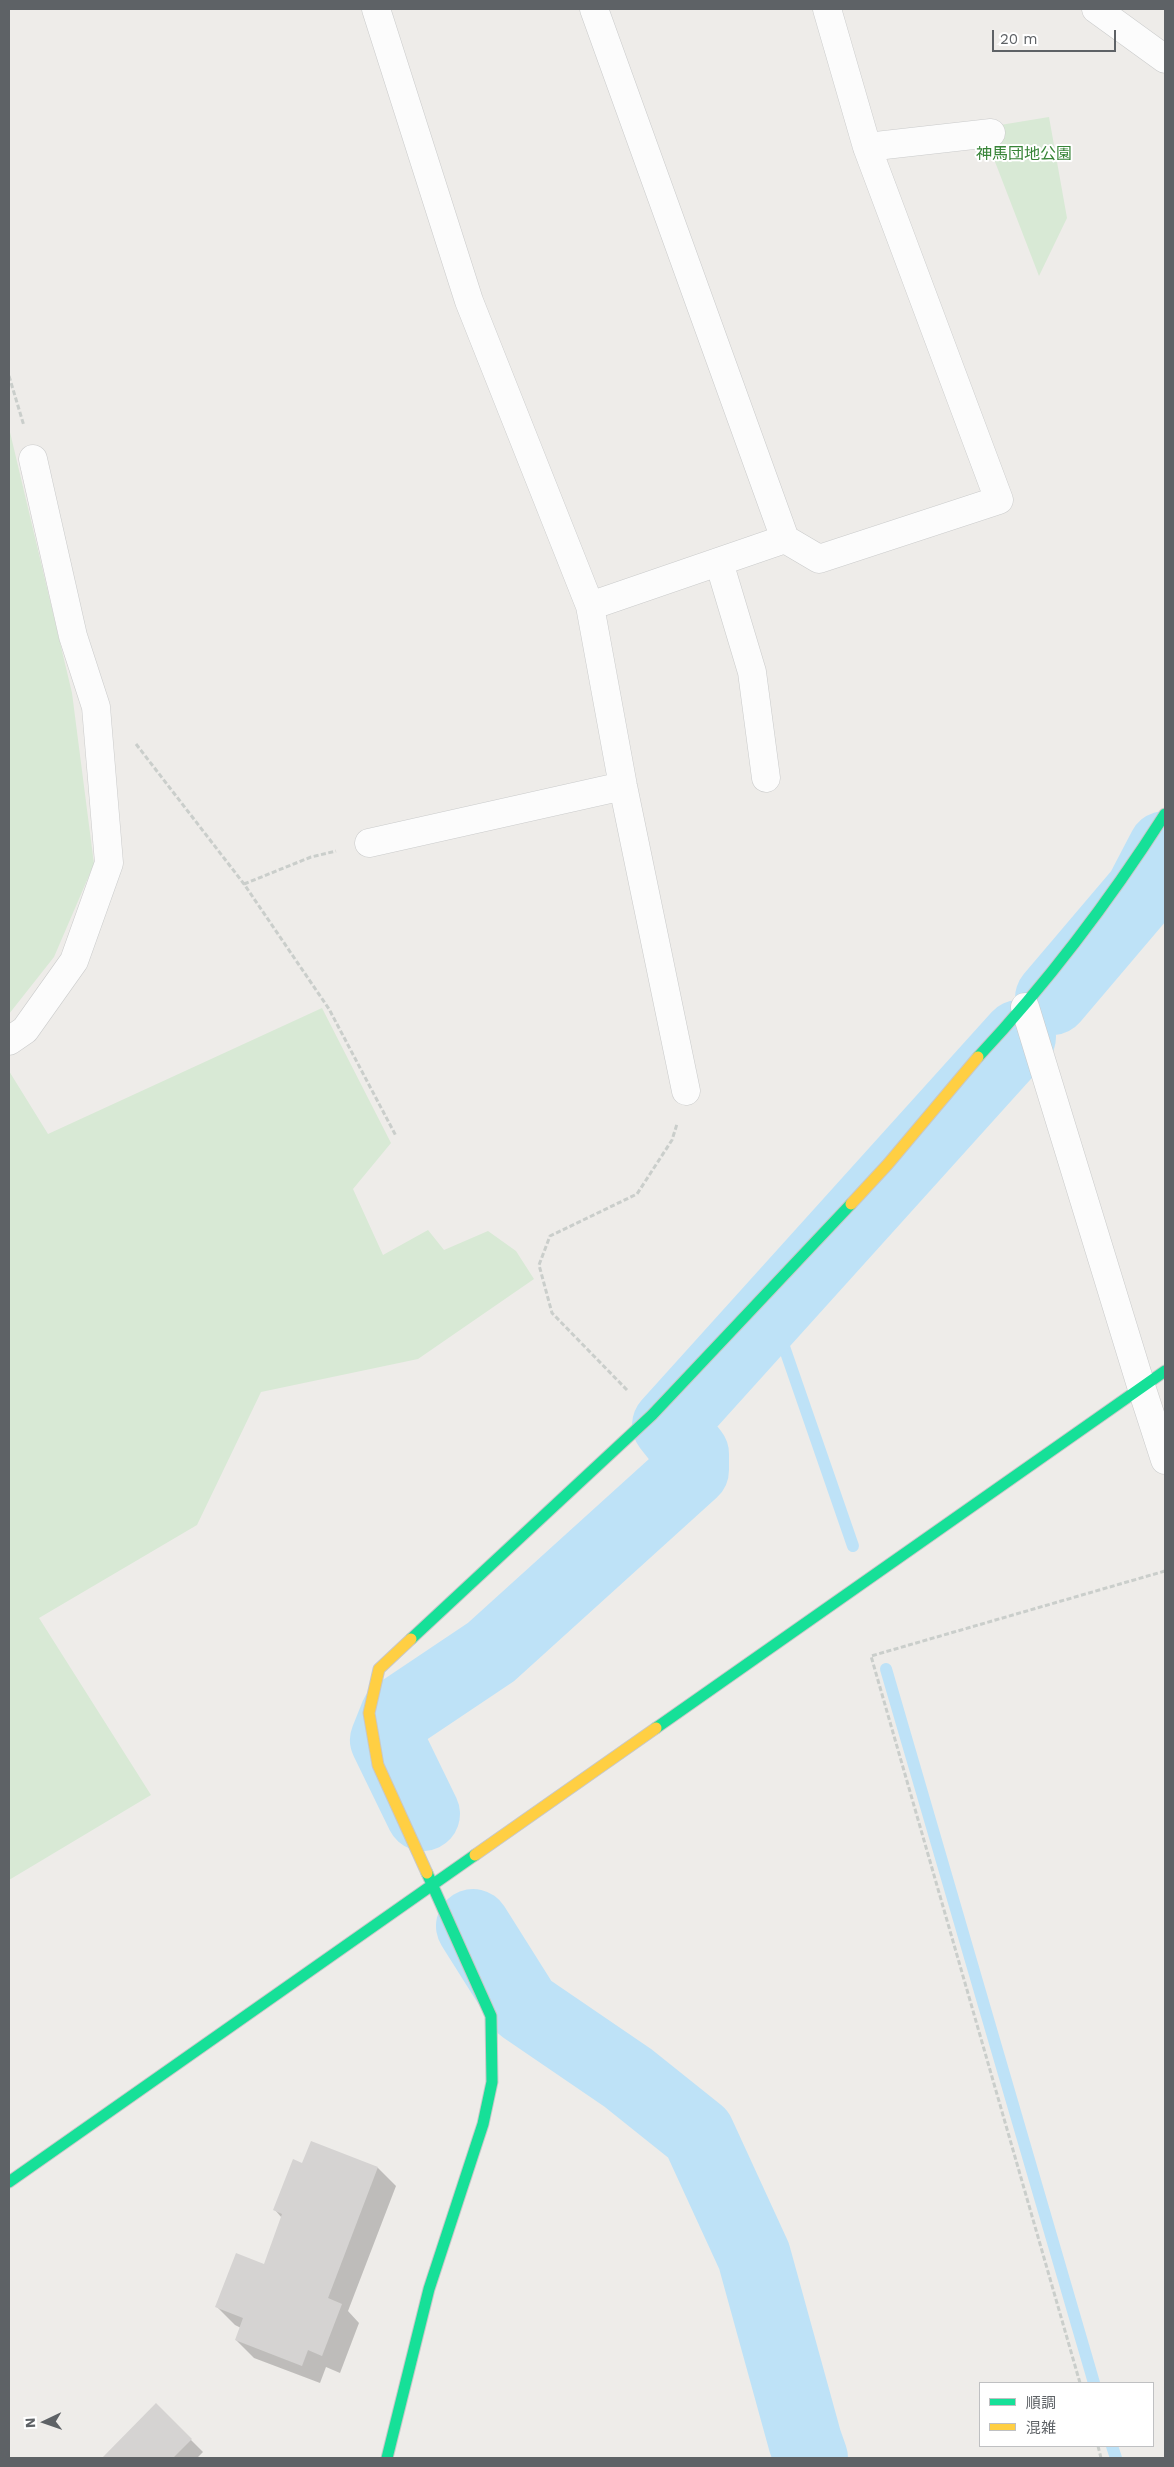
<!DOCTYPE html>
<html>
<head>
<meta charset="utf-8">
<style>
  body { margin:0 }
  #map { position:relative; width:1174px; height:2467px; overflow:hidden; background:#eeece9; font-family:"Work Sans","Noto Sans JP",sans-serif }
  canvas { display:block }
  .frame { position:absolute; inset:0; border:10px solid #5e6266; pointer-events:none }
  .legend { position:absolute; left:979px; top:2382px; width:175px; height:65px; box-sizing:border-box; background:#fff; border:1px solid #bfc0c2; margin:0; padding:6px 9px; list-style:none; font-size:15px; color:#5e6266 }
  .legend li { display:flex; align-items:center; gap:10px; height:25px }
  .legend b { width:25px; border:1px solid #bfc0c2 }
  .north { position:absolute; left:20px; top:2397px; width:50px; height:50px; -webkit-text-stroke:4px #fff; paint-order:stroke; rotate:267deg; font-size:14px; font-weight:700; line-height:20px; text-align:center; color:#5e6266 }
  .north::after { content:''; display:block; margin:auto; width:18px; height:22px; background:#5e6266; clip-path:polygon(50% 0,100% 100%,50% 72%,0 100%) }
  .scale { position:absolute; left:992px; top:30px; width:124px; height:22px; box-sizing:border-box; border:2px solid #5e6266; border-top:0; padding-left:6px; font-size:15px; line-height:18px; white-space:nowrap; color:#5e6266; -webkit-text-stroke:4px #fff; paint-order:stroke }
</style>
</head>
<body>
<div id="map">
<canvas width="1174" height="2467"></canvas>
<div class="frame"></div>
<ul class="legend">
<li><b style="height:6px;background:#16e098"></b>順調</li>
<li><b style="height:6px;background:#ffcf43"></b>混雑</li>
</ul>
<div class="north">N</div>
<div class="scale">20 m</div>
</div>
<script>
const g = document.querySelector('canvas').getContext('2d');
g.lineJoin = 'round';
function paint(path, color) {
  g.fillStyle = color;
  g.fill(path, 'evenodd');
}
function stroke(path, color, width, dash) {
  g.strokeStyle = color;
  g.lineWidth = width;
  g.lineCap = dash ? 'butt' : 'round';
  g.setLineDash(dash || []);
  g.stroke(path);
}
function drawText(font, color, halo, rows, align = 'center') {
  g.font = font + ' "Work Sans","Noto Sans JP",sans-serif';
  g.lineWidth = 4;
  g.setLineDash([]);
  g.textBaseline = 'middle';
  g.strokeStyle = halo;
  g.fillStyle = color;
  for (const [text, x, y, turn = 0] of rows) {
    g.save();
    g.translate(x, y);
    g.rotate((+turn || 0) * Math.PI / 180);
    g.textAlign = isNaN(turn) ? turn : align;
    if (halo) g.strokeText(text, 0, 0);
    g.fillText(text, 0, 0);
    g.restore();
  }
}
paint(new Path2D(`
  M1049,117L1067,218L1039,276L982,128Z
  M9,428L72,693L94,864L54,957L9,1014Z
  M322,1008L391,1143L353,1189L383,1255L428,1230L444,1250L488,1231L516,1251L534,1279L418,1359L261,1392L197,1525L39,1618L151,1795L9,1880V1071L48,1134Z`), '#d8e9d5');
paint(new Path2D(`
  M303,2164L378,2168L396,2186L348,2311L359,2323L340,2373L326,2367L320,2383L254,2358L236,2340L241,2328L235,2325L217,2307L265,2265L282,2218L275,2210Z
  M156,2405L203,2452L197,2458H104Z`), '#0003');
stroke(new Path2D(`
  M772,1312L853,1546
  M886,1669L1094,2383
  M1112,2446L1116,2458`), '#bee2f7', 12);
stroke(new Path2D(`
  M1052,998L1142,892L1165,848
  M423,1814L387,1740L397,1715L491,1652L692,1470V1454L669,1425L1019,1037
  M473,1926L524,2007L628,2078L698,2134L754,2256L805,2441L811,2458`), '#bee2f7', 74);
paint(new Path2D(`
  M311,2141L378,2167L328,2298L342,2304L322,2356L308,2350L302,2366L235,2340L243,2318L215,2307L236,2253L264,2264L282,2214L273,2210L293,2159L302,2163Z
  M156,2403L192,2439L173,2458H102Z`), '#d5d3d2');
const street = new Path2D(`
  M376,9L469,301L590,606L623,786L686,1091
  M594,9L785,539
  M1096,9L1165,59
  M867,147L991,133
  M719,562L752,672L766,778
  M590,606L785,539L819,559L999,500L867,147L827,9
  M369,843L623,786
  M1025,1007L1142,1389L1165,1460
  M9,1041L25,1030L74,961L109,863L96,707L73,636L33,459`);
const fast = new Path2D(`
  M978,1057C1048,982 1110,900 1165,814
  M411,1639L652,1415L851,1204
  M656,1728L1165,1371
  M9,2182L475,1855
  M387,2458L429,2289L483,2124L492,2082L491,2016L427,1873`);
const slow = new Path2D(`
  M851,1204L888,1164L978,1057
  M411,1639L379,1669L369,1713L378,1765L427,1873
  M475,1855L656,1728`);
stroke(street, '#cacbcb', 29);
stroke(fast, '#c8c8c8', 13);
stroke(slow, '#c8c8c8', 13);
stroke(new Path2D(`
  M9,376L24,426
  M136,744L244,884L329,1009L396,1136
  M244,884L311,857L336,851
  M627,1390L552,1313L539,1265L550,1236L637,1194L672,1140L677,1124
  M1080,2383L871,1656L1165,1571
  M1098,2446L1101,2458`), '#cacecb', 3, [5, 2.5]);
stroke(street, '#fcfcfc', 28);
stroke(fast, '#16e098', 11);
stroke(slow, '#ffcf43', 11);
drawText('16px', '#378437', '#fff', [
  ["神馬団地公園",1024,154]
]);
</script>
</body>
</html>
